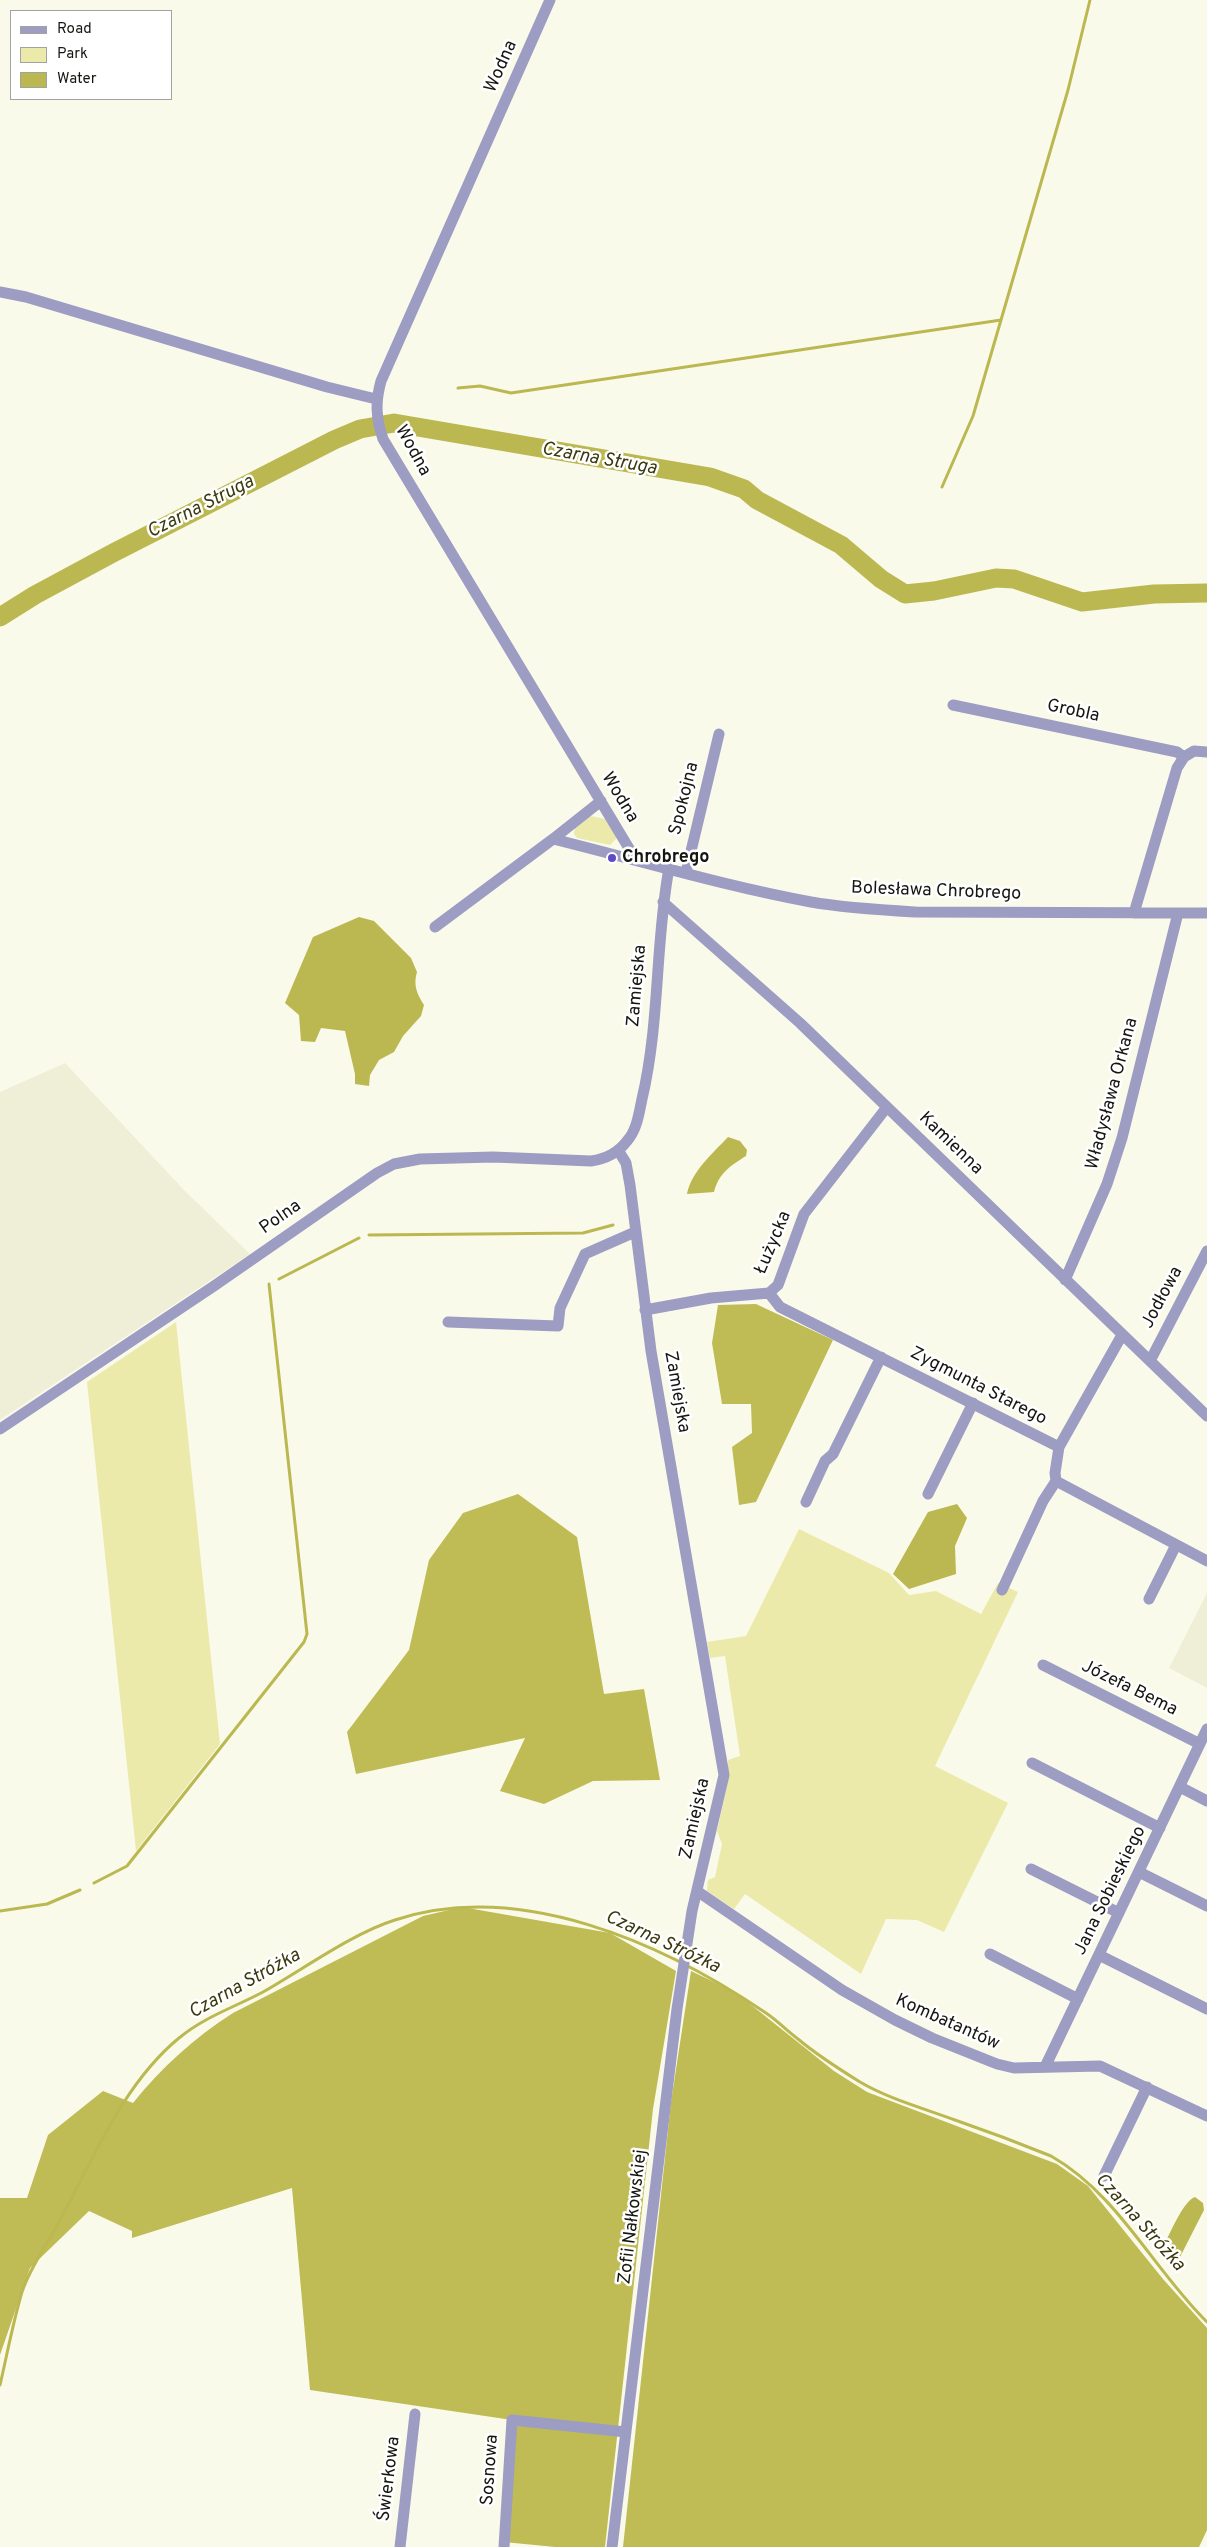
<!DOCTYPE html>
<html>
<head>
<meta charset="utf-8">
<style>
  body { margin:0 }
  #map { position:relative; width:1207px; height:2547px; overflow:hidden; background:#fafaeb; font-family:Overpass,sans-serif }
  canvas { display:block }
  .legend { position:absolute; left:10px; top:10px; width:162px; height:90px; box-sizing:border-box; background:#fff; border:1px solid #a2a2a0; margin:0; padding:6px 9px; list-style:none; font-size:15px; color:#161611 }
  .legend li { display:flex; align-items:center; gap:10px; height:25px }
  .legend b { width:25px; border:1px solid #a2a2a0 }
</style>
</head>
<body>
<div id="map">
<canvas width="1207" height="2547"></canvas>
<ul class="legend">
<li><b style="height:6px;background:#9d9cc3"></b>Road</li>
<li><b style="height:14px;background:#ebeaaa"></b>Park</li>
<li><b style="height:14px;background:#bbb851"></b>Water</li>
</ul>
</div>
<script>
const g = document.querySelector('canvas').getContext('2d');
g.lineJoin = 'round';
function paint(path, color) {
  g.fillStyle = color;
  g.fill(path, 'evenodd');
}
function stroke(path, color, width, dash) {
  g.strokeStyle = color;
  g.lineWidth = width;
  g.lineCap = dash ? 'butt' : 'round';
  g.setLineDash(dash || []);
  g.stroke(path);
}
function drawText(font, color, halo, rows, align = 'center') {
  g.font = font + ' Overpass,sans-serif';
  g.lineWidth = 5;
  g.setLineDash([]);
  g.textBaseline = 'middle';
  g.strokeStyle = halo;
  g.fillStyle = color;
  for (const [text, x, y, turn = 0] of rows) {
    g.save();
    g.translate(x, y);
    g.rotate((+turn || 0) * Math.PI / 180);
    g.textAlign = isNaN(turn) ? turn : align;
    if (halo) g.strokeText(text, 0, 0);
    g.fillText(text, 0, 0);
    g.restore();
  }
}
paint(new Path2D(`
  M65,1063L184,1190L250,1254L0,1420V1092Z
  M1207,1593V1688L1169,1668Z`), '#efefd8');
paint(new Path2D(`
  M591,816L605,819L617,838L610,845L577,838L574,834L575,827Z
  M176,1322L220,1744L136,1851L87,1382Z
  M799,1529L889,1573L909,1595L936,1591L981,1614L998,1583L1018,1592L935,1766L1008,1803L944,1932L917,1920L886,1919L861,1974L745,1894L734,1909L707,1891L708,1880L715,1877L722,1844L717,1831L727,1786L728,1760L740,1756L725,1656L710,1658L707,1642L746,1636Z`), '#ebeaaa');
paint(new Path2D(`
  M756,1304L833,1340L756,1502L739,1505L732,1447L752,1433L751,1404H722L712,1343L718,1305Z
  M518,1494L577,1537L604,1694L644,1689L660,1780L593,1781L544,1804L500,1791L525,1738L356,1774L347,1732L409,1650L429,1560L463,1513Z
  M462,1907L610,1933L676,1971L653,2109L605,2547H555L504,2542L512,2420L310,2390L292,2188L132,2238V2231L89,2211L30,2268L0,2355V2198H27L48,2135L103,2091L133,2103C162,2067 194,2038 233,2013L423,1916Z
  M691,1971L735,1992L834,2071L867,2092L1057,2164L1088,2186L1163,2279L1207,2328V2530L1199,2547H623L671,2102Z`), '#bfbc55');
paint(new Path2D(`
  M359,917L374,921L411,958L417,972C413,985 417,994 424,1005L421,1016L403,1036L394,1052L379,1060L370,1075L369,1086L355,1084V1074L345,1031L321,1028L315,1042L301,1041L299,1015L285,1003L313,937Z
  M728,1137L740,1141L747,1150L746,1156C730,1166 719,1173 714,1192L687,1194C691,1172 713,1153 728,1137Z
  M957,1504L967,1518L955,1546L956,1574L909,1589L893,1574L928,1512Z
  M1195,2197L1203,2203L1204,2210L1178,2261L1169,2262L1163,2250L1164,2245C1170,2234 1183,2201 1195,2197Z`), '#bbb851');
stroke(new Path2D(`
  M458,388L480,386L511,393L1001,320
  M942,487L973,416L1068,90L1090,0
  M369,1235L583,1233L613,1225
  M279,1279L359,1238
  M94,1883L127,1866L304,1642L307,1634L269,1284
  M0,1911L47,1904L80,1890
  M0,2385C7,2355 13,2322 22,2292C30,2267 48,2243 60,2220C94,2158 123,2084 179,2038C204,2017 235,2007 263,1992C302,1970 353,1933 395,1920C520,1879 663,1943 766,2013C778,2021 787,2031 798,2039C817,2055 839,2069 860,2082C889,2099 923,2108 955,2120C987,2131 1019,2143 1051,2156C1118,2194 1153,2269 1207,2322`), '#bbb851', 3);
stroke(new Path2D(`
  M0,617L35,595L113,553L334,440L360,429L394,423L710,477L744,489L757,500L841,545L881,579L905,594L934,591L996,578L1014,579L1082,602L1154,594L1207,593`), '#bbb851', 19);
stroke(new Path2D(`
  M550,0L381,381C375,403 376,418 383,439L636,860
  M0,292L26,297L327,387L376,399
  M953,705L1177,752L1184,757
  M553,839L601,801
  M686,872L719,734
  M663,902L800,1023L1207,1416
  M1134,913L1177,768L1184,757L1194,751L1207,752
  M435,927L553,839C638,860 724,886 811,902C845,908 881,910 916,912L1207,913
  M1065,1280L1107,1184L1122,1138L1178,913
  M769,1293L780,1307L1059,1447
  M645,1310L711,1298L769,1293L778,1285L804,1214L887,1107
  M448,1322L558,1326L560,1308L585,1254L635,1232
  M1122,1335L1059,1447L1055,1473L1056,1481L1207,1561
  M1150,1361L1207,1251
  M0,1429L214,1286L377,1173L394,1164L420,1159L493,1157L591,1161C605,1159 618,1153 627,1141C637,1130 639,1113 642,1099C660,1023 655,944 669,868
  M928,1494L973,1403
  M806,1502L825,1461L833,1454L881,1357
  M1002,1590L1043,1501L1056,1481
  M1149,1599L1176,1545
  M1043,1665L1200,1744
  M1032,1763L1160,1828
  M1180,1787L1207,1801
  M1031,1869L1119,1913
  M1139,1872L1207,1906
  M697,1891L842,1990L895,2020L932,2038L997,2064L1014,2068L1100,2066L1207,2116
  M990,1954L1078,1999
  M1099,1955L1207,2009
  M1045,2067L1207,1729
  M1104,2176L1147,2087
  M400,2547L415,2414
  M504,2547L512,2420L626,2432
  M612,2547L677,2009L692,1911L724,1775L651,1351L630,1185L626,1163L618,1150`), '#9d9cc3', 11);
for (const [x, y, r, color] of [
  [612,858,5,"#5e4ac3"]
]) {
  const dot = new Path2D();
  dot.arc(x, y, r, 0, 2 * Math.PI);
  g.fillStyle = color;
  g.fill(dot);
  stroke(dot, '#fff', 2);
}
drawText('18px', '#161611', '#fff', [
  ["Wodna",502,67,-66],
  ["Wodna",412,451,61],
  ["Grobla",1073,712,12],
  ["Wodna",619,798,59],
  ["Spokojna",685,799,-76],
  ["Bolesława Chrobrego",936,892,2],
  ["Zamiejska",638,986,-85],
  ["Władysława Orkana",1113,1094,-75],
  ["Kamienna",950,1144,44],
  ["Polna",281,1218,-35],
  ["Łużycka",774,1243,-67],
  ["Jodłowa",1163,1298,-62],
  ["Zygmunta Starego",978,1387,27],
  ["Zamiejska",676,1392,80],
  ["Józefa Bema",1129,1689,26],
  ["Zamiejska",696,1819,-77],
  ["Jana Sobieskiego",1111,1891,-64],
  ["Kombatantów",947,2023,24],
  ["Zofii Nałkowskiej",634,2217,-83],
  ["Sosnowa",491,2470,-86],
  ["Świerkowa",390,2479,-83]
]);
drawText('bold 18px', '#161611', '#fff', [
  ["Chrobrego",622,858]
], 'left');
drawText('italic 19px', '#3b390e', '#fff', [
  ["Czarna Struga",599,460,10],
  ["Czarna Struga",201,508,-27],
  ["Czarna Stróżka",662,1943,25],
  ["Czarna Stróżka",245,1985,-29],
  ["Czarna Stróżka",1139,2223,48]
]);
</script>
</body>
</html>
